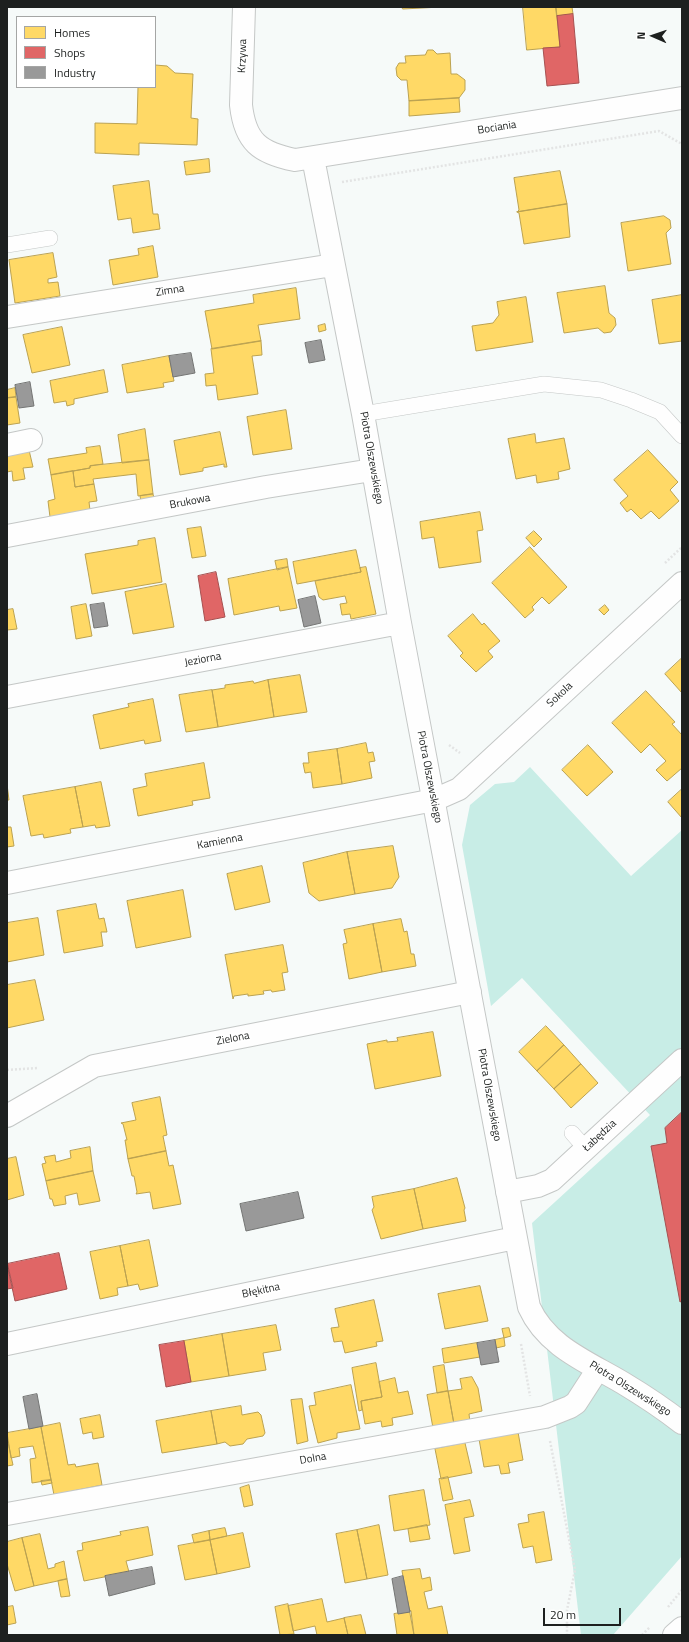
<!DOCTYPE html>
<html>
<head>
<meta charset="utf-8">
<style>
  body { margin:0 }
  #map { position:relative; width:689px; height:1642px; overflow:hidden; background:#f6faf9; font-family:"Titillium Web",sans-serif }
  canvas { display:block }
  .frame { position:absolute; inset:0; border:8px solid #1d201f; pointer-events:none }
  .legend { position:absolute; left:16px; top:16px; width:140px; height:72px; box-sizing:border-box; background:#fff; border:1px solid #a5a6a5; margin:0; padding:5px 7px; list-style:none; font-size:12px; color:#1d201f }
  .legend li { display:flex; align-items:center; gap:8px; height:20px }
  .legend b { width:20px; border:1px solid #a5a6a5 }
  .north { position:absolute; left:633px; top:16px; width:40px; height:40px; -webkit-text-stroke:3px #fff; paint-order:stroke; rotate:272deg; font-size:11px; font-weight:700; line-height:16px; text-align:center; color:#1d201f }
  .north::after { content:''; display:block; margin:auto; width:14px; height:18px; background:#1d201f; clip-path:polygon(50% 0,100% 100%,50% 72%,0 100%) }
  .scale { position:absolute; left:543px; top:1608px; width:78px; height:18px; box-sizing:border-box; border:2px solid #1d201f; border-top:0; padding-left:5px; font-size:12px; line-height:14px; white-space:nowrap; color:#1d201f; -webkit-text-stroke:3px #fff; paint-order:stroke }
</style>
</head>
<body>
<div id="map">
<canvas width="689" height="1642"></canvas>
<div class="frame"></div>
<ul class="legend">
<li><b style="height:11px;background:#ffd966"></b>Homes</li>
<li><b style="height:11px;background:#e06666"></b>Shops</li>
<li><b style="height:11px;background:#999"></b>Industry</li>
</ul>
<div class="north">N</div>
<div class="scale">20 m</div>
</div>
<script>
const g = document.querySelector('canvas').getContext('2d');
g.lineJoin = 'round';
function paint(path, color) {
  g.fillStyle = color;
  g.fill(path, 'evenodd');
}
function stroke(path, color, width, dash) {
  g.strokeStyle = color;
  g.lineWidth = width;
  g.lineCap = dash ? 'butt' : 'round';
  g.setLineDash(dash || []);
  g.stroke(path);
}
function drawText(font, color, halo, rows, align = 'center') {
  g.font = font + ' "Titillium Web",sans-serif';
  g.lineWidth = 4;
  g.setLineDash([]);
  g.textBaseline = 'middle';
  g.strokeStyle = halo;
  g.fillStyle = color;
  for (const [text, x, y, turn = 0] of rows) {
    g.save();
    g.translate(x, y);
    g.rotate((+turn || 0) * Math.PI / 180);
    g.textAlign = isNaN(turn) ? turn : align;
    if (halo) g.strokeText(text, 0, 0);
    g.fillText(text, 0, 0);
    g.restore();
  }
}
paint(new Path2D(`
  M530,767L631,876L682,830V1556L613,1635H581L532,1223L650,1115L522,978L491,1006L462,845L470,805L495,784L514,782Z`), '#c8ede6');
const homes = new Path2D(`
  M402,7H441L403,9Z
  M523,7H556L560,47L527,50Z
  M556,7H572L573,14L557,16Z
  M428,50H433L437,54L450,53L451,74H457L465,80V90L459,98L409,101L407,80H401L397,76L396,68L399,63H406L405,56L425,55Z
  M155,65L167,66L175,73L193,74L191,118L198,119L197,145L139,143V155L95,153V123L137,124L138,87H155Z
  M459,98L460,112L409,116V101Z
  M209,159L210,172L186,175L184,162Z
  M560,171L567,204L517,212L519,210L514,178Z
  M149,181L153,214H158L160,229L133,233L131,218L118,220L113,186Z
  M567,204L570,237L524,244L519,213L517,212Z
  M664,216L670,220L671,228L666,233L671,264L628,271L621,223Z
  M153,246L158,277L113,285L109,260L139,255L138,249Z
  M53,253L57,277L48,279V283L58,282L60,296L15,303L9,260Z
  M605,286L609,313L615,318L616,325L611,332L604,333L598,328L564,333L557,293Z
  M296,288L300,319L258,325L261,341L212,349L205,311L254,303L253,295Z
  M682,295V341L659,344L652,300Z
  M526,297L533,342L476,351L472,326L493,323L499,315L497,302Z
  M325,324L326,330L319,332L318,326Z
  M62,327L70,365L32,373L23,335Z
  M261,341L262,355L252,356L258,394L218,400L216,385L206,386L205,374L214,373L211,349Z
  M169,356L174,381L163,383L164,387L127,393L122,365Z
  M104,370L108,392L74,399V404L67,406L66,401L54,403L50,381Z
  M15,388L16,397L7,398V390Z
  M16,397L20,423L7,425V398Z
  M286,410L292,449L253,455L247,417Z
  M145,429L149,460L122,463L118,435Z
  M220,432L227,467H224V464L203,468V471L180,475L174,441Z
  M535,434L536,443L564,438L570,469L558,472L559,479L537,483L536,475L516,479L508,439Z
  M100,446L103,464L90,466V468L51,475L48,459L87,453L86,448Z
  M29,450L33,467L23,468L25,479L13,481L12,471L7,472V454Z
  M648,450L678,482L670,490L679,501L659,519L651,511L641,519L631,509L627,512L620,503L628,496L614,480Z
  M149,460L153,494L138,496L136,474L93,479L94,484L75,487L73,471L90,468V466Z
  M73,471L75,487L94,484L97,501L89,502L90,510L50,517L48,501L55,499L51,475Z
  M153,494L154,498L141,501L140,496Z
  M480,512L483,530L477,531L481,562L439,568L434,537L422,539L420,522Z
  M201,527L206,556L192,558L187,529Z
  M534,531L542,539L534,547L526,538Z
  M155,538L162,582L92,594L85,554L138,545V541Z
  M530,547L567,587L549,604L542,597L532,607L534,610L525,618L492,583Z
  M356,550L361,572L297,584L293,562Z
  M287,559L288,567L277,570L275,561Z
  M288,567L297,608L280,611L279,606L234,615L228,579Z
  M366,567L376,614L351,619L350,614L342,615L340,604L347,603L345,596L323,600L319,597L315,581L361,572L360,568Z
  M166,584L174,627L133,634L125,592Z
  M86,604L92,636L76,639L71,607Z
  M605,605L609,610L604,615L599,610Z
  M13,609L17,629L7,630V610Z
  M473,614L482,625L484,623L500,641L488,651L493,657L476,672L460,656L463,653L448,636Z
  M682,658V693L665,674Z
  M300,675L307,712L274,717L268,680Z
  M268,680L274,717L218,727L212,690L225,688V685L253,681L254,683Z
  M212,690L218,727L186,732L179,695Z
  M646,691L675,722L672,724L682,735V768L667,781L656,770L666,761L650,744L641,753L612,723Z
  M153,699L161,741L145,744L144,740L100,749L93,715L129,707L128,704Z
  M366,743L368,753L373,752L375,761L369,762L372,778L342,784L337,749Z
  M588,745L613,772L587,796L562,770Z
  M337,749L342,784L313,788L311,772L305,773L303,763H309L308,753Z
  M204,763L210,798L192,801L193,805L138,816L133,789L147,786L145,774Z
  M101,782L110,826L96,828L95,825L83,827L75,787Z
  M7,784L9,800H7Z
  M75,787L83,827L70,829L71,833L44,838L43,834L31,836L23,796Z
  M682,789V818L668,802Z
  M7,827H11L14,846L7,847Z
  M393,846L399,877L392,888L355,894L347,852Z
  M347,852L355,894L319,901L309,893L303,863Z
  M262,866L270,902L235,910L227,874Z
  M183,890L191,937L136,948L127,901Z
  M96,904L99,919L104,918L107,932H101L103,946L64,953L57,911Z
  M38,918L44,955L7,962V923Z
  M401,919L404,932L407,931L411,954H414L416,966L382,972L373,924Z
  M373,924L382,972L349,979L343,944L347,943L344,930Z
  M283,945L288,972L282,973L285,990L272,992L271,990L263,991L264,994L248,996V994L234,996L233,999L225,955Z
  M35,980L44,1020L7,1028V985Z
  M546,1026L564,1045L537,1071L519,1052Z
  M433,1032L441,1076L375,1089L367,1044L387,1040V1042L398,1041L397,1038Z
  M564,1045L581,1064L554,1089L537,1071Z
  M581,1064L598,1083L571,1108L554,1089Z
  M160,1097L167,1135L163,1136L166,1151L128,1159L125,1140H127L123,1124L121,1123L136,1120L132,1103Z
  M90,1147L93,1171L46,1181L42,1164L46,1163L44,1157L55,1155L56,1162L71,1158L70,1151Z
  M166,1151L169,1166L173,1165L181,1204L153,1209L150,1192L136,1194L137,1192L134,1176H132L128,1159Z
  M16,1157L24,1195L7,1200V1159Z
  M93,1171L100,1201L79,1205L77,1193L65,1196L66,1204L54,1206L52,1199H50L46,1181Z
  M457,1178L465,1208L464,1210L466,1221L423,1229L414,1189Z
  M414,1189L423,1229L381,1239L372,1210L374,1207L372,1197Z
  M149,1240L158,1286L140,1290L138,1284L128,1286L120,1246Z
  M120,1246L128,1286L117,1288L118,1295L100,1299L90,1252Z
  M480,1286L488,1321L445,1329L438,1294Z
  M374,1300L383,1341L376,1342L377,1346L345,1353L342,1341L334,1342L331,1328L339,1327L335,1309Z
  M276,1325L281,1350L263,1353L266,1370L229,1376L222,1334Z
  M509,1328L511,1336L504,1338L502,1329Z
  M222,1334L229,1376L191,1382L184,1341Z
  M504,1338L505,1346L496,1348L495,1340Z
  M477,1343L480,1357L444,1363L442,1349Z
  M376,1363L382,1397L361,1401L362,1410L359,1411L352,1368Z
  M444,1365L448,1391L437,1393L433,1367Z
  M472,1377L478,1388L482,1411L469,1414L470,1422L454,1424L448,1391L462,1389L460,1379Z
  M395,1378L398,1393L408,1391L413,1414L392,1418L393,1425L382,1427L381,1421L365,1424L361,1401L382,1397L379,1382Z
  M351,1385L360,1429L337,1433V1438L318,1443L309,1406L316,1405L314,1393Z
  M448,1391L454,1424L433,1428L427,1395Z
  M302,1399L308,1441L297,1444L291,1400Z
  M241,1406L242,1415L258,1412L261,1415L265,1433L263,1436L247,1439L243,1444L230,1446L225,1442L217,1444L211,1411Z
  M211,1411L217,1444L162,1453L156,1421Z
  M100,1415L104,1437L93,1439L92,1432L83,1434L80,1419Z
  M60,1423L68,1465L75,1464L76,1467L98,1463L102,1485L54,1495L41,1427Z
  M41,1427L51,1480L32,1483L30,1459L36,1458L33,1446L19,1448L20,1456L11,1458L7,1433Z
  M518,1432L523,1460L508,1463L510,1473L501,1474L499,1465L484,1467L479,1439Z
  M7,1438L13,1465L7,1466Z
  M465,1443L472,1473L441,1479L435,1449Z
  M448,1477L453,1499L443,1501L439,1479Z
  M51,1480L52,1483L42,1485L41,1481Z
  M249,1485L253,1505L244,1507L240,1488Z
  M424,1490L430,1525L394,1531L389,1496Z
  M470,1500L474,1516L464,1518L470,1551L454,1554L445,1505Z
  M544,1512L552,1560L536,1563L533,1546L523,1548L518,1524L529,1522L528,1515Z
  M379,1525L388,1575L367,1579L357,1530Z
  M427,1525L430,1539L410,1542L408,1529Z
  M148,1527L153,1555L126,1561L129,1572L84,1581L77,1551L83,1550L82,1543L121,1535L120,1532Z
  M225,1528L227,1536L210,1540L209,1531Z
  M357,1530L367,1579L345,1583L336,1534Z
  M209,1531L210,1540L194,1543L192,1535Z
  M243,1533L250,1567L217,1574L210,1540Z
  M40,1534L48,1569L55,1567V1564L64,1561L67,1579L34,1586L22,1538Z
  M22,1538L34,1586L15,1591L7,1564V1542Z
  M210,1540L217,1574L185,1580L178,1546Z
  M420,1569L422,1579L430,1577L432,1590L424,1592L428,1609L442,1606L448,1635H414L402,1571Z
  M67,1579L70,1596L61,1597L58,1581Z
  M322,1599L327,1622L344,1618L348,1635H317L315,1626L293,1631L288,1606Z
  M288,1604L294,1634L280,1635L275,1607Z
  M13,1606L16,1623L7,1625V1607Z
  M411,1611L414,1635H397L394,1614Z
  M361,1615L366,1635H348L344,1618Z`);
paint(homes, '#ffd966');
stroke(homes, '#bba251', 1);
const shops = new Path2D(`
  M573,14L579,83L547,86L543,48L560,47L557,16Z
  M216,572L225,617L205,621L198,576Z
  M682,1112V1301L680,1302L651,1146L667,1143L665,1128Z
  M59,1253L67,1289L15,1301L7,1264Z
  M7,1262L13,1288L7,1289Z
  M184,1341L191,1382L166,1387L159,1345Z`);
paint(shops, '#e06666');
stroke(shops, '#a65151', 1);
const industry = new Path2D(`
  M321,340L325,360L309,363L305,343Z
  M191,353L195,373L173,377L169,356Z
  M30,382L34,406L19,408L15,385Z
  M315,596L321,623L304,627L298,600Z
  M104,603L108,626L94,628L90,605Z
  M298,1192L304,1218L246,1231L240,1204Z
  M495,1340L499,1362L481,1365L477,1343Z
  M37,1394L43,1426L29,1429L23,1397Z
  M152,1567L155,1584L109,1596L105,1576Z
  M403,1576L410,1612L398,1614L392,1579Z`);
paint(industry, '#999');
stroke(industry, '#747574', 1);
const lane = new Path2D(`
  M7,245L50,238
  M363,414L544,384L601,390L631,400L660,412L682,436
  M572,1133L586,1149`);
const street = new Path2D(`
  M244,7L241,105C245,142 260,153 295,160L682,98
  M313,158L363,414L400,623L529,1307C547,1347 588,1362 623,1383C643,1395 664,1409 682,1423
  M7,317L333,265
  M7,445L31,440
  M7,536L266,487L372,470
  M7,697L400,623
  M7,883L434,800L459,789L682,583
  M7,1116L94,1066L470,992
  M507,1192L538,1186L552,1180L682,1060
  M7,1344L515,1238
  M7,1514L545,1417L570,1407L576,1403L598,1369`);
const secondary = new Path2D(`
  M674,1635L682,1628`);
stroke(lane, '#c4c7c6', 16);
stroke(street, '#c4c7c6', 24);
stroke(secondary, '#c4c7c6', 24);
stroke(new Path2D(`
  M342,182L659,131L682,144
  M665,563L682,547
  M449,745L460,753
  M7,1070L38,1068
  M521,1344L530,1396
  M550,1441L575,1570L567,1610V1635
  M668,1607L682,1590
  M642,1635L650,1627`), '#e3e4e4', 2.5, [2, 2]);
stroke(lane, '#fefefe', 15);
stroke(street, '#fefefe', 22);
stroke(secondary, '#fefefe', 22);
drawText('11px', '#1d201f', '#fff', [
  ["Krzywa",243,56,-88],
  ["Bociania",497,128,-9],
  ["Zimna",170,291,-9],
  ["Piotra Olszewskiego",371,458,80],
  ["Brukowa",190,502,-11],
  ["Jeziorna",203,660,-11],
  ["Sokola",560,695,-43],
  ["Piotra Olszewskiego",429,777,79],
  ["Kamienna",220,842,-11],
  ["Zielona",233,1039,-11],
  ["Piotra Olszewskiego",489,1095,80],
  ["Łabędzia",600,1136,-43],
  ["Błękitna",261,1291,-12],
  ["Piotra Olszewskiego",630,1389,32],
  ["Dolna",313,1459,-10]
]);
</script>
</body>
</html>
